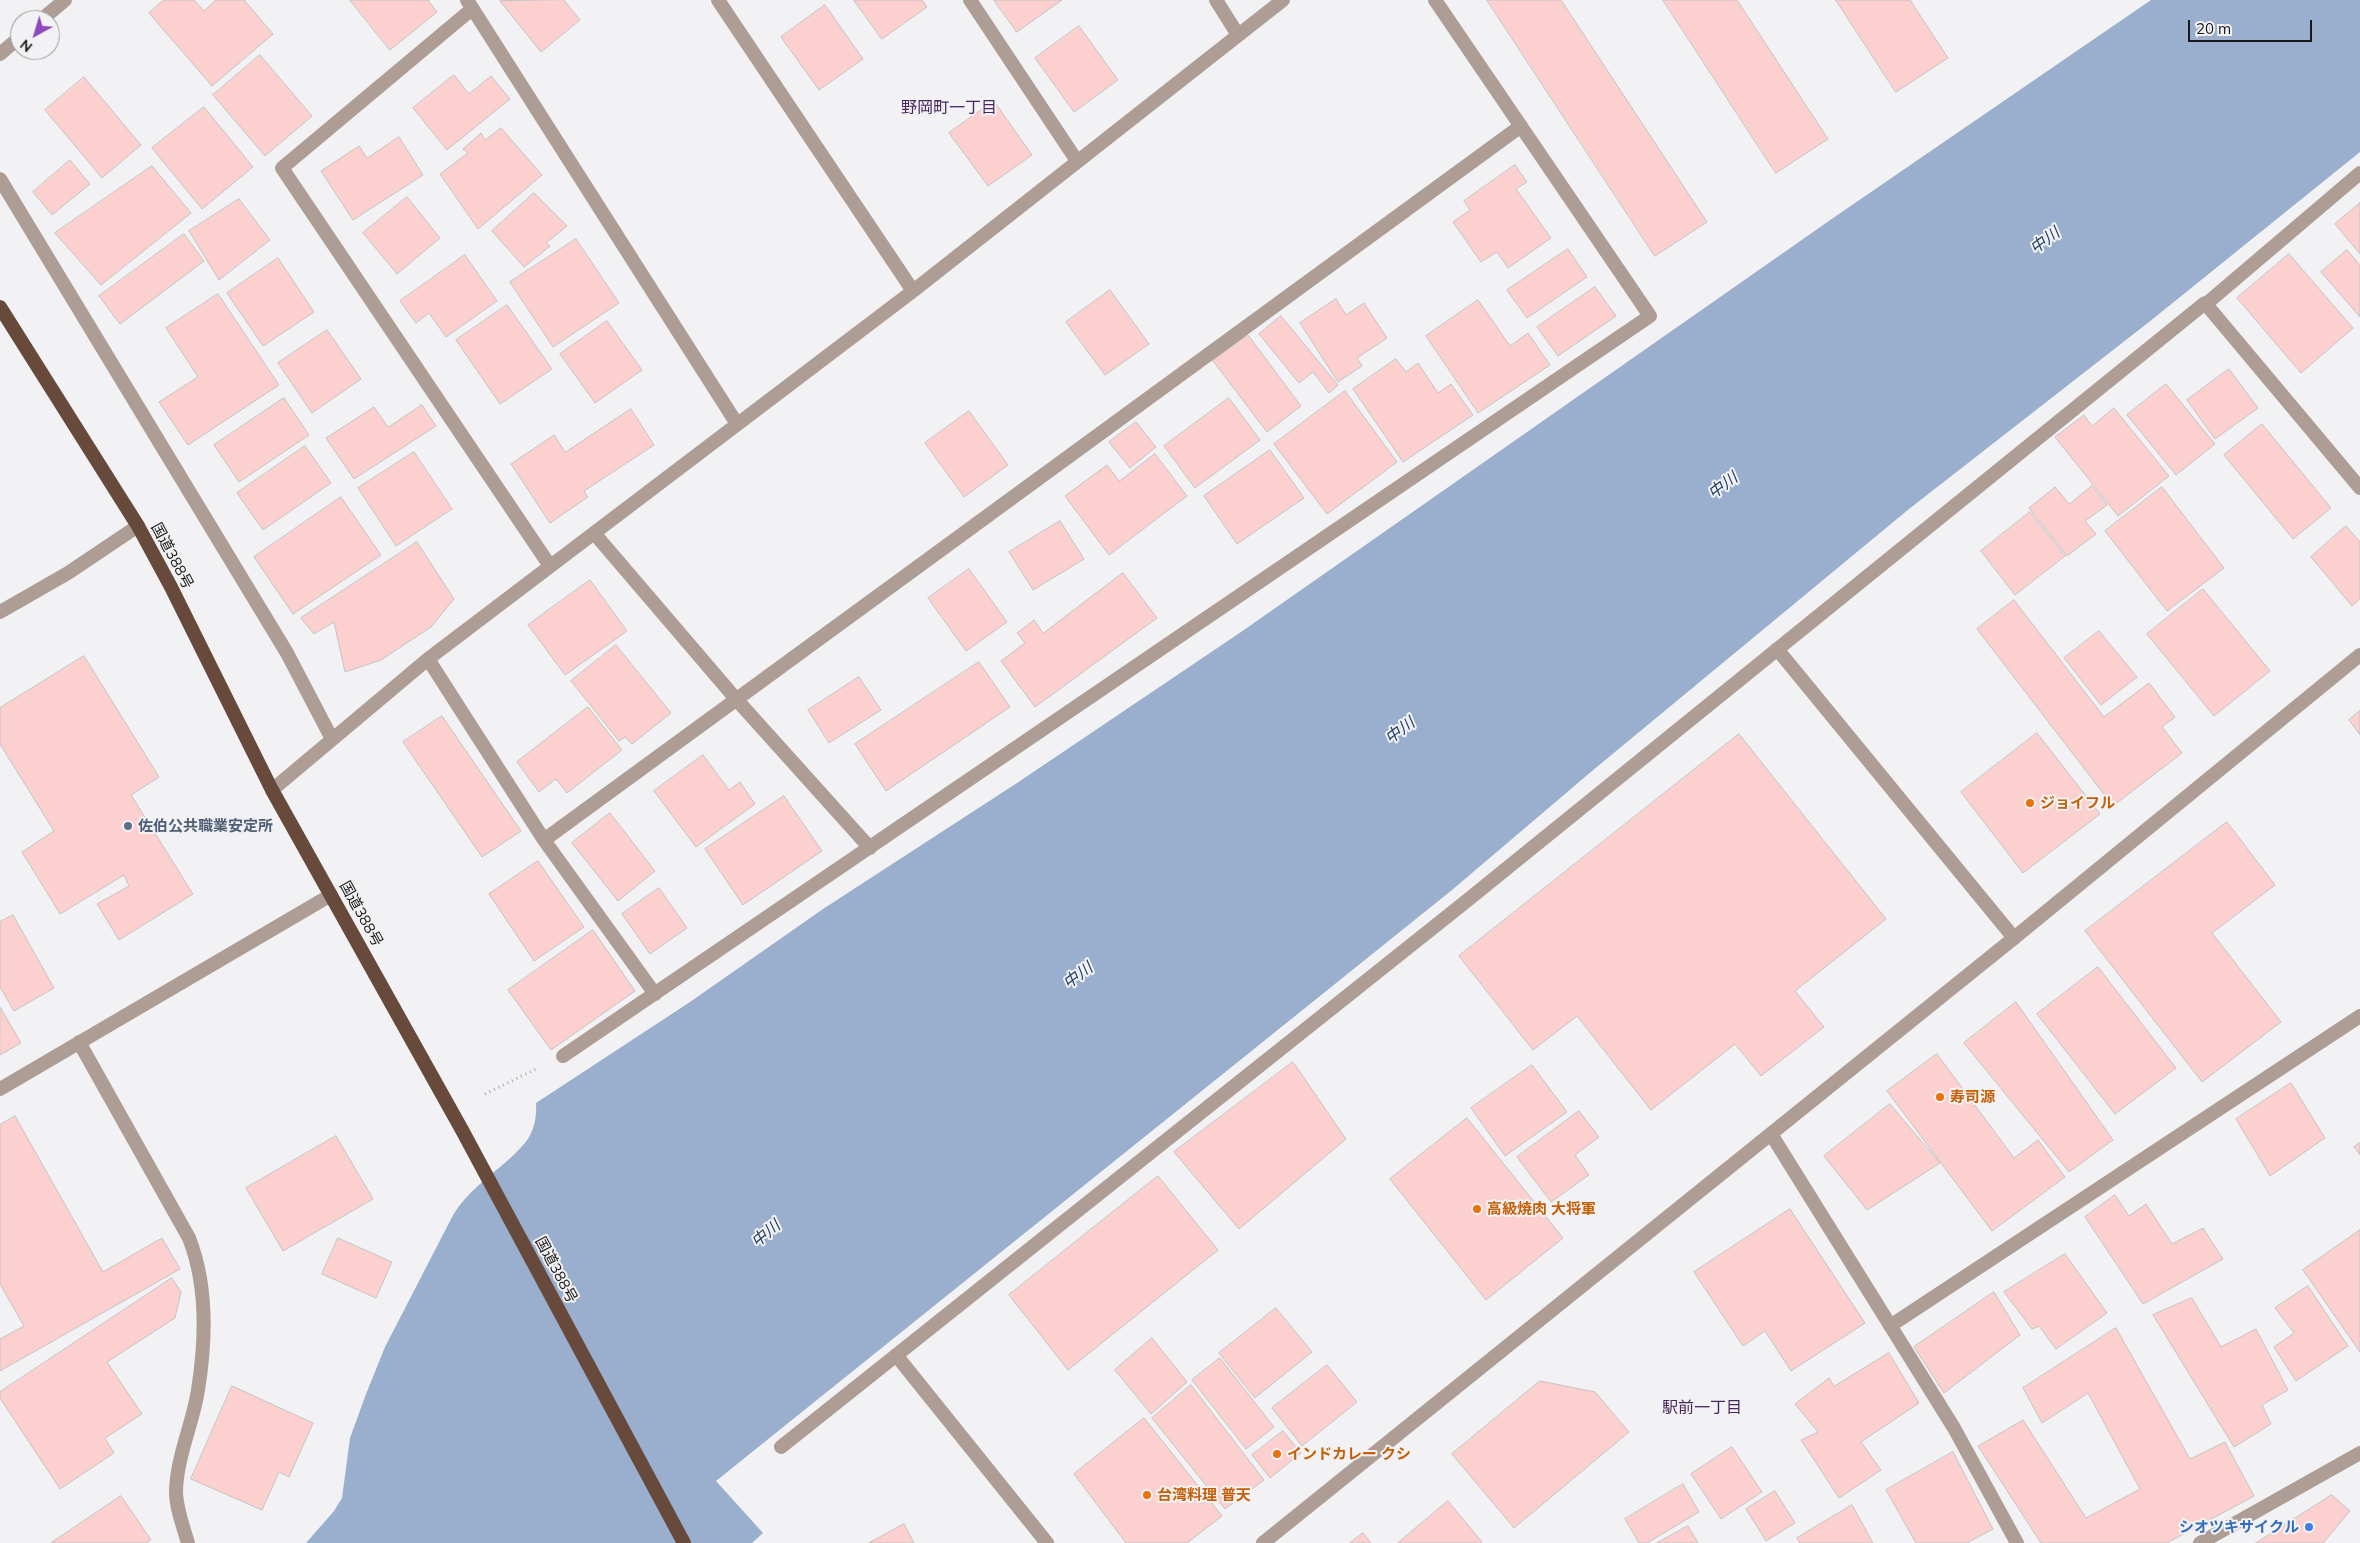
<!DOCTYPE html>
<html>
<head>
<meta charset="utf-8">
<style>
  body { margin:0 }
  #map { position:relative; width:2360px; height:1543px; overflow:hidden; background:#f2f2f4; font-family:Mulish,sans-serif }
  canvas { display:block }
  .north { position:absolute; left:10px; top:10px; width:50px; height:50px; box-sizing:border-box; background:#f2f2f4; border:1px solid #9b9b9c; border-radius:50%; rotate:219deg; font-size:14px; font-weight:700; line-height:20px; text-align:center; color:#181818 }
  .north::after { content:''; display:block; margin:auto; width:18px; height:22px; background:#8f48bb; clip-path:polygon(50% 0,100% 100%,50% 72%,0 100%) }
  .scale { position:absolute; left:2188px; top:20px; width:124px; height:22px; box-sizing:border-box; border:2px solid #181818; border-top:0; padding-left:6px; font-size:15px; line-height:18px; white-space:nowrap; color:#181818; -webkit-text-stroke:4px #f2f2f4; paint-order:stroke }
</style>
</head>
<body>
<div id="map">
<canvas width="2360" height="1543"></canvas>
<div class="north">N</div>
<div class="scale">20 m</div>
</div>
<script>
const g = document.querySelector('canvas').getContext('2d');
g.lineJoin = 'round';
function paint(path, color) {
  g.fillStyle = color;
  g.fill(path, 'evenodd');
}
function stroke(path, color, width, dash) {
  g.strokeStyle = color;
  g.lineWidth = width;
  g.lineCap = dash ? 'butt' : 'round';
  g.setLineDash(dash || []);
  g.stroke(path);
}
function drawText(font, color, halo, rows, align = 'center') {
  g.font = font + ' Mulish,"Noto Sans JP",sans-serif';
  g.lineWidth = 4;
  g.setLineDash([]);
  g.textBaseline = 'middle';
  g.strokeStyle = halo;
  g.fillStyle = color;
  for (const [text, x, y, turn = 0] of rows) {
    g.save();
    g.translate(x, y);
    g.rotate((+turn || 0) * Math.PI / 180);
    g.textAlign = isNaN(turn) ? turn : align;
    if (halo) g.strokeText(text, 0, 0);
    g.fillText(text, 0, 0);
    g.restore();
  }
}
paint(new Path2D(`
  M2151,0H2360V152L2149,322L1909,509L1592,771L1452,890L716,1481L763,1533L752,1543H306L334,1511L342,1498L350,1438L366,1394L385,1347L450,1221C467,1187 501,1171 525,1143C534,1132 537,1117 536,1103L690,1002L823,909L1017,783L1241,632L1836,216Z`), '#99afcd');
const building = new Path2D(`
  M164,0H194L204,11L216,0H244L273,34L212,86L149,13Z
  M350,0H428L437,12L390,50Z
  M564,0L580,20L541,52L500,1Z
  M854,0H922L927,7L882,39Z
  M994,0H1062L1017,32Z
  M1487,0H1561L1707,222L1655,256Z
  M1663,0H1737L1828,139L1776,173Z
  M1836,0H1910L1948,58L1896,92Z
  M825,5L863,59L819,90L781,37Z
  M1079,26L1118,80L1074,112L1035,58Z
  M260,55L312,116L265,156L213,95Z
  M454,75L469,94L491,76L510,99L447,150L413,108Z
  M84,77L141,145L102,178L45,110Z
  M994,101L1032,155L988,186L949,133Z
  M204,107L253,167L202,209L152,148Z
  M501,128L542,175L478,229L440,174L468,153L463,149L481,133L485,140Z
  M399,137L423,175L353,220L321,171L359,146L367,158Z
  M70,160L90,184L52,215L33,192Z
  M1515,165L1527,182L1516,189L1551,238L1508,268L1497,252L1481,262L1453,222L1470,210L1464,201Z
  M152,166L191,213L101,285L55,233Z
  M534,193L567,226L546,243L550,246L524,267L492,231Z
  M407,197L440,238L397,274L363,233Z
  M239,199L270,240L219,280L189,231Z
  M2360,203V254L2335,224Z
  M184,234L204,261L120,324L99,296Z
  M576,239L619,303L553,347L510,282Z
  M1568,249L1587,277L1527,318L1507,290Z
  M2347,250L2360,265V317L2321,272Z
  M2289,254L2353,328L2301,373L2237,298Z
  M465,255L497,301L446,337L429,313L416,323L400,301Z
  M278,258L314,312L263,346L227,293Z
  M1595,287L1616,316L1558,356L1537,327Z
  M1110,290L1149,344L1105,375L1066,322Z
  M218,294L279,385L188,445L159,402L198,377L166,328Z
  M1336,299L1346,315L1364,303L1387,338L1357,358L1362,366L1338,382L1300,323Z
  M1478,300L1510,346L1528,333L1550,365L1478,413L1426,336Z
  M507,305L552,369L500,404L456,340Z
  M1281,316L1338,385L1329,393L1313,372L1299,383L1259,334Z
  M607,321L642,370L595,403L560,354Z
  M327,330L361,379L312,413L278,363Z
  M1248,335L1301,406L1267,432L1213,361Z
  M1396,359L1406,372L1418,363L1438,393L1451,384L1473,415L1403,462L1353,389Z
  M2229,369L2258,408L2215,439L2187,400Z
  M2166,384L2215,444L2176,475L2127,415Z
  M1345,391L1397,462L1327,514L1274,444Z
  M284,398L309,435L239,482L214,445Z
  M1229,398L1260,440L1195,488L1164,446Z
  M422,405L436,426L354,479L326,438L374,407L388,427Z
  M2114,408L2169,476L2118,516L2055,437L2084,415L2092,426Z
  M631,409L654,445L584,491L588,497L550,523L511,464L554,435L565,452Z
  M969,411L1008,465L964,497L925,443Z
  M1136,422L1156,447L1130,468L1109,442Z
  M2262,424L2331,508L2293,539L2224,455Z
  M305,446L331,483L263,530L237,493Z
  M1270,450L1304,498L1237,544L1204,496Z
  M414,452L452,509L396,546L358,488Z
  M1155,454L1187,496L1109,555L1065,496L1107,465L1119,481Z
  M2092,486L2107,505L2085,521L2096,534L2067,556L2029,508L2055,487L2069,504Z
  M2162,487L2224,568L2167,611L2105,531Z
  M341,497L381,555L293,614L254,557Z
  M2030,512L2065,556L2015,595L1981,551Z
  M1060,521L1084,559L1033,590L1009,552Z
  M2346,526L2360,542V599L2352,606L2311,557Z
  M417,542L454,599L431,627L381,660L345,672L334,622L314,634L301,618Z
  M969,569L1007,622L966,651L928,598Z
  M1123,573L1157,618L1035,707L1001,661L1025,643L1017,633L1034,620L1043,633Z
  M590,580L627,631L565,675L528,625Z
  M2203,589L2270,671L2214,716L2147,634Z
  M2014,600L2104,717L2149,683L2175,717L2162,727L2182,753L2113,806L1977,629Z
  M2099,631L2137,677L2101,705L2064,658Z
  M616,645L671,713L632,744L625,737L619,741L571,681Z
  M84,656L159,777L131,795L193,894L119,940L97,904L129,886L124,875L60,914L22,852L54,831L0,744V708Z
  M979,662L1010,707L886,791L855,744Z
  M859,677L881,710L829,743L808,710Z
  M588,707L622,750L567,793L556,779L539,792L517,762Z
  M2360,711V735L2349,720Z
  M442,716L521,831L482,857L403,742Z
  M2037,733L2100,814L2023,873L1961,792Z
  M1739,734L1886,919L1795,991L1824,1027L1761,1076L1735,1044L1651,1110L1577,1016L1533,1050L1459,956Z
  M703,755L729,790L740,782L755,804L696,847L654,791Z
  M784,796L822,851L743,905L705,849Z
  M610,813L655,871L618,901L572,843Z
  M2227,822L2275,885L2212,933L2281,1022L2202,1082L2085,931Z
  M538,861L584,927L534,961L489,894Z
  M659,888L687,928L650,954L622,914Z
  M13,915L54,988L14,1011L0,987V922Z
  M593,930L635,991L551,1050L508,990Z
  M2098,967L2176,1068L2115,1114L2037,1014Z
  M2016,1002L2113,1140L2069,1172L1964,1043Z
  M0,1007L21,1043L0,1055Z
  M1937,1054L2014,1158L2038,1140L2065,1177L1992,1231L1887,1091Z
  M1293,1062L1346,1139L1239,1229L1174,1152Z
  M1532,1065L1567,1112L1505,1156L1471,1108Z
  M2291,1083L2325,1138L2270,1176L2236,1119Z
  M1890,1104L1940,1163L1867,1210L1824,1156Z
  M1579,1111L1599,1137L1575,1155L1589,1175L1551,1202L1517,1157Z
  M15,1116L103,1272L162,1238L180,1269L0,1371V1339L24,1326L0,1284V1125Z
  M1467,1118L1563,1238L1486,1300L1390,1179Z
  M336,1136L373,1199L283,1251L246,1188Z
  M2360,1143V1155L2354,1147Z
  M1158,1176L1218,1250L1068,1370L1009,1295Z
  M2115,1195L2129,1216L2146,1204L2172,1244L2203,1228L2223,1259L2143,1304L2085,1217Z
  M1790,1209L1865,1323L1791,1371L1765,1331L1743,1346L1694,1272Z
  M2360,1230V1352L2303,1270Z
  M338,1238L392,1262L376,1298L322,1274Z
  M2065,1254L2107,1313L2056,1349L2039,1326L2032,1329L2004,1292Z
  M172,1278L181,1292L175,1318L107,1362L142,1414L105,1438L114,1453L60,1489L0,1398V1392Z
  M2308,1286L2348,1346L2296,1381L2274,1347L2294,1333L2275,1308Z
  M1994,1292L2020,1335L1944,1393L1914,1347Z
  M2192,1298L2221,1347L2256,1329L2288,1390L2262,1405L2271,1424L2234,1447L2153,1315Z
  M1276,1308L1312,1352L1255,1398L1219,1353Z
  M2116,1328L2190,1459L2225,1442L2254,1496L2167,1543H2041L1978,1446L2023,1420L2086,1518L2140,1489L2088,1393L2042,1423L2023,1388Z
  M1152,1338L1187,1382L1151,1414L1115,1370Z
  M1889,1353L1919,1403L1861,1442L1881,1470L1839,1498L1801,1440L1818,1432L1795,1404L1829,1378L1834,1386Z
  M1220,1358L1274,1427L1246,1449L1192,1380Z
  M1327,1365L1357,1402L1302,1446L1272,1408Z
  M1540,1381L1595,1392L1629,1432L1514,1528L1452,1454Z
  M1191,1385L1264,1480L1225,1509L1152,1418Z
  M232,1386L313,1423L289,1477L279,1472L262,1510L191,1479Z
  M1144,1418L1222,1516L1187,1543H1126L1074,1474Z
  M1283,1431L1301,1453L1270,1478L1252,1455Z
  M1732,1447L1762,1492L1721,1519L1691,1474Z
  M1953,1452L1993,1529L1967,1543H1916L1886,1490Z
  M1683,1484L1699,1512L1647,1543H1639L1625,1519Z
  M1775,1491L1795,1523L1766,1541L1746,1509Z
  M2332,1495L2350,1511L2323,1543H2256Z
  M121,1496L151,1540L146,1543H51Z
  M1448,1501L1482,1542L1481,1543H1398Z
  M1852,1505L1873,1543H1800L1797,1538Z
  M904,1524L914,1543H869Z
  M1688,1526L1698,1543H1657Z
  M1363,1533L1371,1543H1350Z`);
paint(building, '#fcd0ce');
stroke(building, '#c4c2c2', 1);
stroke(new Path2D(`
  M485,1094L538,1068`), '#a8a8a9', 3, [1, 4]);
stroke(new Path2D(`
  M467,0L737,424
  M718,0L913,291
  M970,0L1077,161
  M1216,0L1238,35
  M472,9L282,168L550,566
  M0,179L287,653L332,739
  M2206,304L2360,173
  M594,533L736,699L870,848
  M1777,649L2014,938
  M428,659L544,840L655,994
  M272,790L428,659L913,291L1283,0
  M544,840L1521,126
  M79,1042L189,1238C208,1286 206,1340 198,1390C193,1423 177,1456 176,1491C176,1508 183,1526 188,1543
  M563,1056L1650,316L1435,0
  M0,1089L331,895
  M1771,1134L1954,1428L2017,1543
  M1890,1326L2360,1016
  M896,1355L1047,1543
  M781,1447L1464,903L2205,303L2360,488
  M2200,1543L2360,1453`), '#ad9d95', 14);
stroke(new Path2D(`
  M41,20L65,0
  M0,54L20,37
  M0,612L68,573L138,526
  M1263,1543L2014,938L2360,655`), '#ad9d95', 14);
stroke(new Path2D(`
  M0,307L138,526L171,587L272,790L462,1130L684,1543`), '#684a3c', 14);
for (const [x, y, r, color] of [
  [2030,803,5,"#e8710a"],
  [128,826,5,"#5c6f8a"],
  [1940,1097,5,"#e8710a"],
  [1477,1209,5,"#e8710a"],
  [1277,1454,5,"#e8710a"],
  [1147,1495,5,"#e8710a"],
  [2309,1527,5,"#3f7fe0"]
]) {
  const dot = new Path2D();
  dot.arc(x, y, r, 0, 2 * Math.PI);
  g.fillStyle = color;
  g.fill(dot);
  stroke(dot, '#f2f2f4', 2);
}
drawText('15px', '#181818', '#f2f2f4', [
  ["国道388号",172,556,62],
  ["国道388号",361,914,61],
  ["国道388号",556,1270,62]
]);
drawText('bold 15px', '#c56008', '#f2f2f4', [
  ["ジョイフル",2040,803],
  ["寿司源",1950,1097],
  ["高級焼肉 大将軍",1487,1209],
  ["インドカレー クシ",1287,1454],
  ["台湾料理 普天",1157,1495]
], 'left');
drawText('bold 15px', '#4e5e75', '#f2f2f4', [
  ["佐伯公共職業安定所",138,826]
], 'left');
drawText('bold 15px', '#366cbe', '#f2f2f4', [
  ["シオツキサイクル",2299,1527]
], 'right');
drawText('16px', '#48265e', '#f2f2f4', [
  ["野岡町一丁目",949,108],
  ["駅前一丁目",1702,1408]
]);
drawText('italic 16px', '#1e3c65', '#f2f2f4', [
  ["中川",2045,241,-37],
  ["中川",1723,486,-37],
  ["中川",1400,731,-37],
  ["中川",1078,976,-37],
  ["中川",766,1234,-40]
]);
</script>
</body>
</html>
